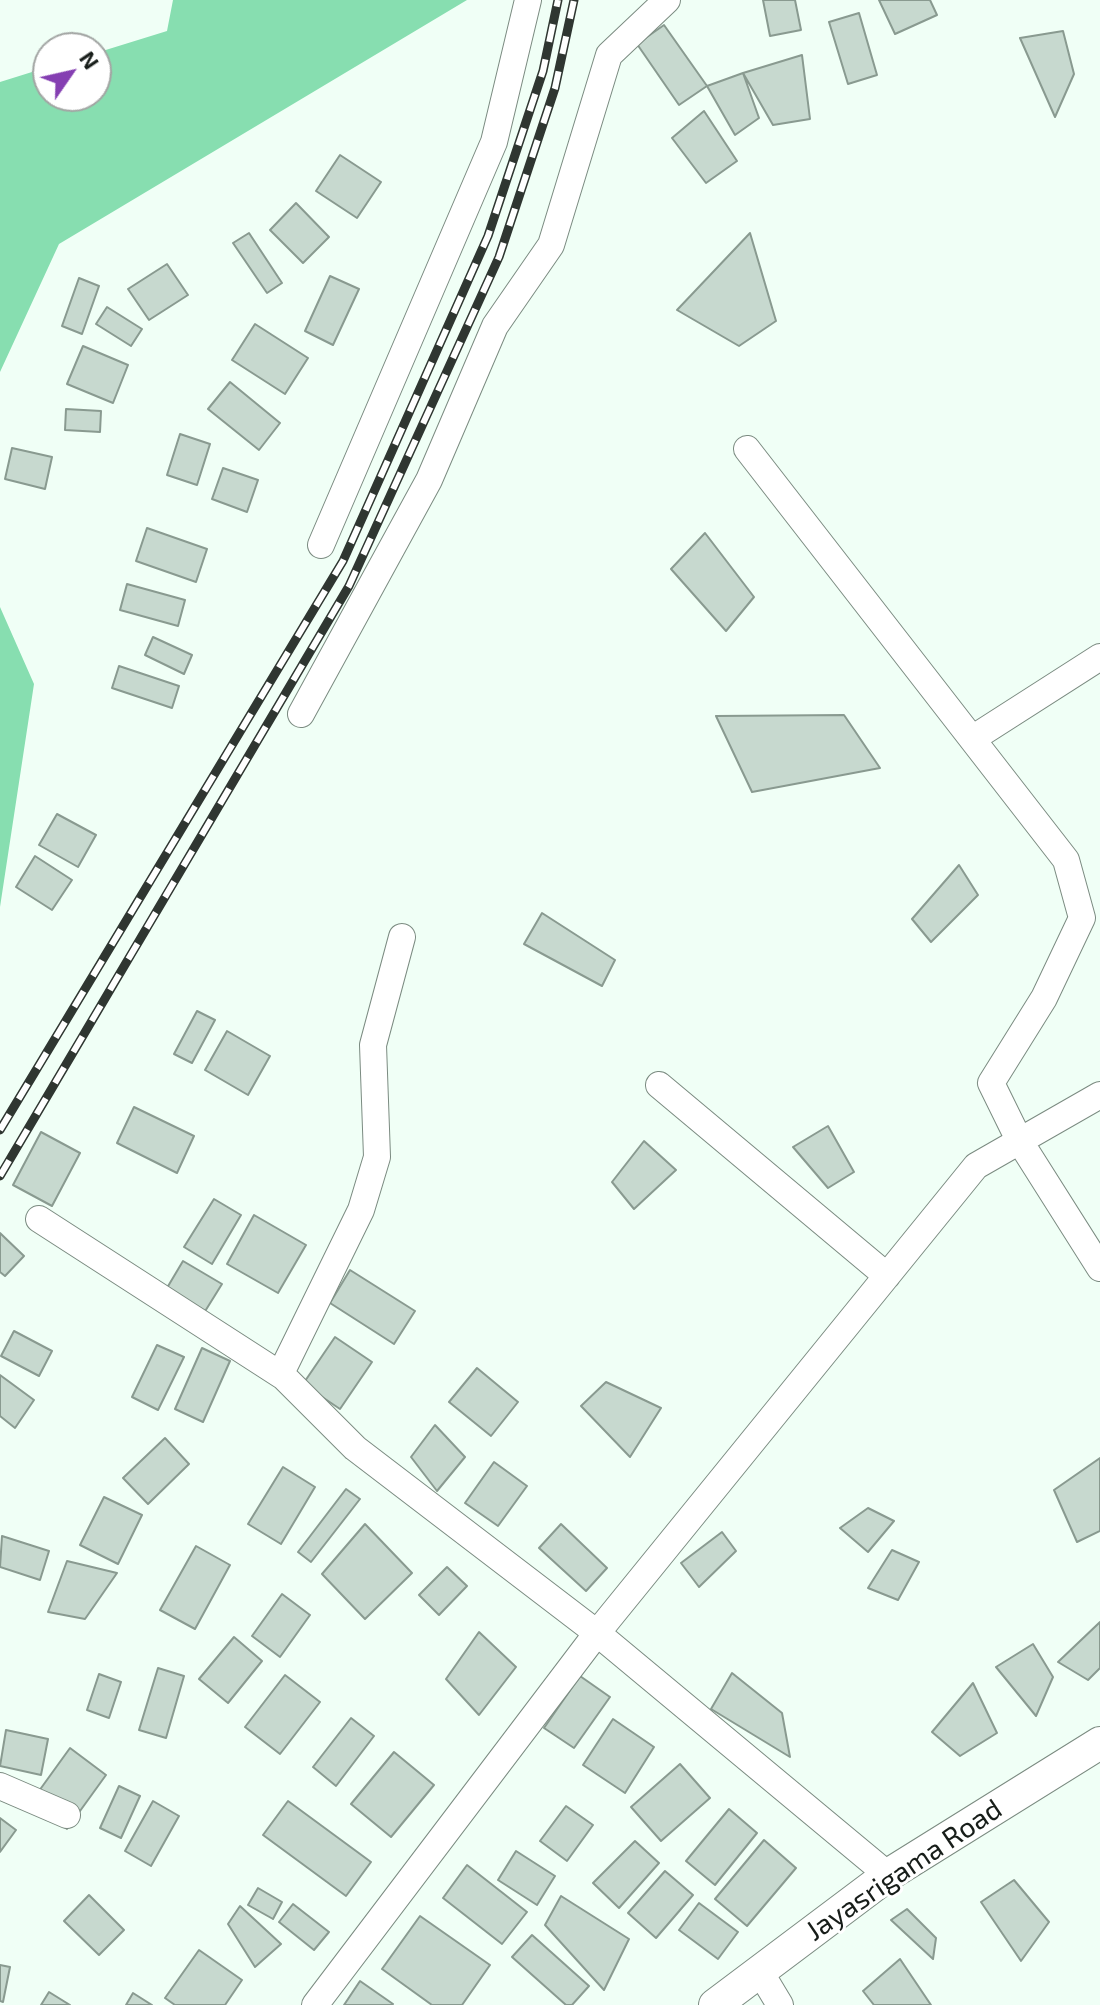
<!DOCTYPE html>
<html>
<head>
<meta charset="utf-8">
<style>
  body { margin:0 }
  #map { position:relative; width:1100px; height:2005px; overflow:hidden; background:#f0fff6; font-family:"Exo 2",sans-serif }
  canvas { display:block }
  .north { position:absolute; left:32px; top:32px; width:80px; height:80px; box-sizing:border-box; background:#fff; border:2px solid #a2a5a3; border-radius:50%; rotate:56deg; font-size:22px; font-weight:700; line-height:32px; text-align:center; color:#171d19 }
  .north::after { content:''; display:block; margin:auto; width:28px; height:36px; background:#853fb2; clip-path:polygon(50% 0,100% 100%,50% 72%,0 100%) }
</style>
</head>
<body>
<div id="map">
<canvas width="1100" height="2005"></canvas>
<div class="north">N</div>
</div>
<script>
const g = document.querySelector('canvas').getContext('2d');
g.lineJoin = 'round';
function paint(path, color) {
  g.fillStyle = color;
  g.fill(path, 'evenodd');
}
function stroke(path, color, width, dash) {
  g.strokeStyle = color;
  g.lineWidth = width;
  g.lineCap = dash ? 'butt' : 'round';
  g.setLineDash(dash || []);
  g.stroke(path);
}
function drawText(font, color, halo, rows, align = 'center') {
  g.font = font + ' "Exo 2",sans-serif';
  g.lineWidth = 6;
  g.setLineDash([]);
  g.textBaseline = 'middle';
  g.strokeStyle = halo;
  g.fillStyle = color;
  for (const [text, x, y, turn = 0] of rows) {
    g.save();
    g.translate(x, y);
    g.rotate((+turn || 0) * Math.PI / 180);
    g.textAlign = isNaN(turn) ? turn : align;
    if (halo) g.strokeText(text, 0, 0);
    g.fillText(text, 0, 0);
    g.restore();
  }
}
paint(new Path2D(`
  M173,0H467L59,244L0,372V82L48,67V96H96V53L167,31Z
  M0,607L34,684L0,907Z`), '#87deb0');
const building = new Path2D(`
  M763,0H795L801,30L770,36Z
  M879,0H930L937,15L895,34Z
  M859,13L877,75L848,84L829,22Z
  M664,25L707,86L679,105L637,44Z
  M1063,31L1074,74L1055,117L1020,38Z
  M802,55L810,119L773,125L743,73Z
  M743,73L759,118L735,135L707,86Z
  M704,111L737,161L706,183L672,138Z
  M340,155L381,182L357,218L316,191Z
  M296,203L329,237L303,263L270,230Z
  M249,233L282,283L267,293L233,243Z
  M750,233L776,321L739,346L677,310Z
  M167,264L188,295L149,320L128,289Z
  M330,276L359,289L333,345L305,331Z
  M79,278L99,286L82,334L62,326Z
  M107,307L142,329L131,346L96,324Z
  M255,324L308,358L285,394L232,360Z
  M83,346L128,365L113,403L67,384Z
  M230,382L280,423L259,450L208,409Z
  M66,409L101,411L100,432L65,430Z
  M180,434L210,444L197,485L167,475Z
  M12,448L52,457L45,489L5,479Z
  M223,468L258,480L247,512L212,499Z
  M147,528L207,549L196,582L136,561Z
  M705,533L754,597L726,631L671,569Z
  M127,584L185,600L178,626L120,610Z
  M153,637L192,655L184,674L145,655Z
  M119,666L179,686L172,708L112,688Z
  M844,715L880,768L752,792L716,716Z
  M57,814L96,835L78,867L39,845Z
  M35,856L72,880L52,910L16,887Z
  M959,865L978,895L931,942L912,919Z
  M542,913L615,960L602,986L524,944Z
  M197,1011L215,1020L192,1063L174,1054Z
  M227,1031L270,1056L248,1095L205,1070Z
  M134,1107L194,1136L177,1173L117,1143Z
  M828,1126L854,1172L828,1188L793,1147Z
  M41,1132L80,1153L52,1206L13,1185Z
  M644,1141L676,1170L634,1209L612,1182Z
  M214,1199L241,1215L212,1264L184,1247Z
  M254,1215L306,1245L278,1293L227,1264Z
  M0,1233L24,1256L5,1276L0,1272Z
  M183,1261L222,1284L199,1321L161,1298Z
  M350,1270L415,1311L394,1344L330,1303Z
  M14,1331L52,1351L39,1376L1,1356Z
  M335,1337L372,1362L340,1409L303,1384Z
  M157,1345L184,1357L158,1410L132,1397Z
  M202,1348L230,1361L203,1422L175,1409Z
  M477,1368L518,1402L491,1436L449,1402Z
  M0,1375L34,1400L15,1428L0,1416Z
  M606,1382L661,1408L630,1457L581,1406Z
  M435,1425L465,1457L437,1491L411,1457Z
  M165,1438L189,1464L148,1504L123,1478Z
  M1100,1458V1531L1077,1542L1054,1490Z
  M494,1462L527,1486L498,1526L465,1503Z
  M283,1467L315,1487L281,1544L248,1524Z
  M346,1489L360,1499L311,1562L298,1552Z
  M104,1497L142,1515L118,1564L80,1545Z
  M868,1508L894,1521L868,1552L840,1528Z
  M365,1524L412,1573L365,1619L322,1574Z
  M561,1524L607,1568L586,1591L539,1548Z
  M722,1532L736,1551L699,1587L681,1563Z
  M2,1536L49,1551L40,1580L0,1567Z
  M196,1546L230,1565L195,1629L160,1610Z
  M892,1550L919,1562L898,1600L868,1588Z
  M67,1561L117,1573L85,1619L48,1612Z
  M447,1567L467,1586L439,1615L419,1595Z
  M282,1594L310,1615L280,1657L252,1636Z
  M1100,1622V1668L1088,1680L1058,1662Z
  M479,1632L516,1667L479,1715L446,1679Z
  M234,1637L262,1661L228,1703L199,1679Z
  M1033,1644L1053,1677L1036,1716L996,1667Z
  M158,1668L184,1676L166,1738L139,1730Z
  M732,1673L782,1713L790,1757L711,1709Z
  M99,1674L121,1682L109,1718L87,1710Z
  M285,1675L320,1702L280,1754L245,1727Z
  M580,1676L610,1697L574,1748L544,1728Z
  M973,1683L997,1733L960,1756L932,1732Z
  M351,1718L374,1736L336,1786L313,1767Z
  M613,1719L654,1747L625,1793L583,1765Z
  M6,1730L48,1739L41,1775L0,1766Z
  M70,1748L106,1775L67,1829L31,1802Z
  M394,1752L434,1785L391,1837L351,1804Z
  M680,1764L710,1798L661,1841L631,1807Z
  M119,1786L140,1796L121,1838L100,1828Z
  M153,1801L179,1816L151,1866L125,1851Z
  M288,1801L371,1862L346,1896L263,1835Z
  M566,1806L593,1825L567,1861L540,1841Z
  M729,1809L757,1833L715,1885L686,1861Z
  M0,1818L16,1830L0,1852Z
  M764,1840L796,1868L747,1926L715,1899Z
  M635,1841L659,1863L619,1908L593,1883Z
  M516,1851L555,1876L537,1905L498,1880Z
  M467,1865L527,1912L502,1944L443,1898Z
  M665,1871L693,1895L656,1938L628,1913Z
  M1014,1880L1049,1922L1021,1961L981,1902Z
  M258,1888L282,1902L273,1919L248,1905Z
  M89,1895L124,1930L99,1955L64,1921Z
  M561,1896L629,1939L604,1990L545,1925Z
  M699,1903L738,1932L718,1959L679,1930Z
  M293,1904L329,1932L314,1950L279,1922Z
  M240,1906L281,1944L255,1967L228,1924Z
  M907,1909L936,1938L933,1959L891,1920Z
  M420,1916L490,1965L462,2005H432L382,1969Z
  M532,1935L589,1986L572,2005H566L512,1957Z
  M199,1950L242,1980L225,2005H175L165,1998Z
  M900,1959L931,2005H874L863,1991Z
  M0,1965L10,1967L3,2002L0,2001Z
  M360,1981L393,2004L392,2005H344Z
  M49,1992L70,2005H41Z
  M133,1993L152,2005H126Z`);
paint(building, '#c7d9cf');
stroke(building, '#899a90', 2);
const minor = new Path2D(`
  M747,449L1066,860L1082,918L1044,998L991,1083L1019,1140L1100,1268
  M321,545L494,142L528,0
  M301,714L429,480L495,326L551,245L609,55L667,0
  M972,739L1100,657
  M402,937L373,1045L377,1157L361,1210L283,1369L284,1377L355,1448L597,1633L888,1875
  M659,1085L887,1276
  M39,1219L284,1377
  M0,1786L67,1815
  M759,1970L780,2005
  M315,2005L597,1633L976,1166L1100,1095`);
const tertiary = new Path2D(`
  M715,2005L888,1875L1100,1743`);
stroke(minor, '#7b8b81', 28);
stroke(tertiary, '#7b8b81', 34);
stroke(minor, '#fff', 26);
stroke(tertiary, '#fff', 32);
const rail = new Path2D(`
  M0,1130L343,561L488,236L543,71L558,0
  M0,1176L349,586L499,257L555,88L574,0`);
stroke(rail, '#2f3631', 9);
stroke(rail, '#fff', 6, [18]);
drawText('28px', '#171d19', '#fff', [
  ["Jayasrigama Road",904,1870,-34]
]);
</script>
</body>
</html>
